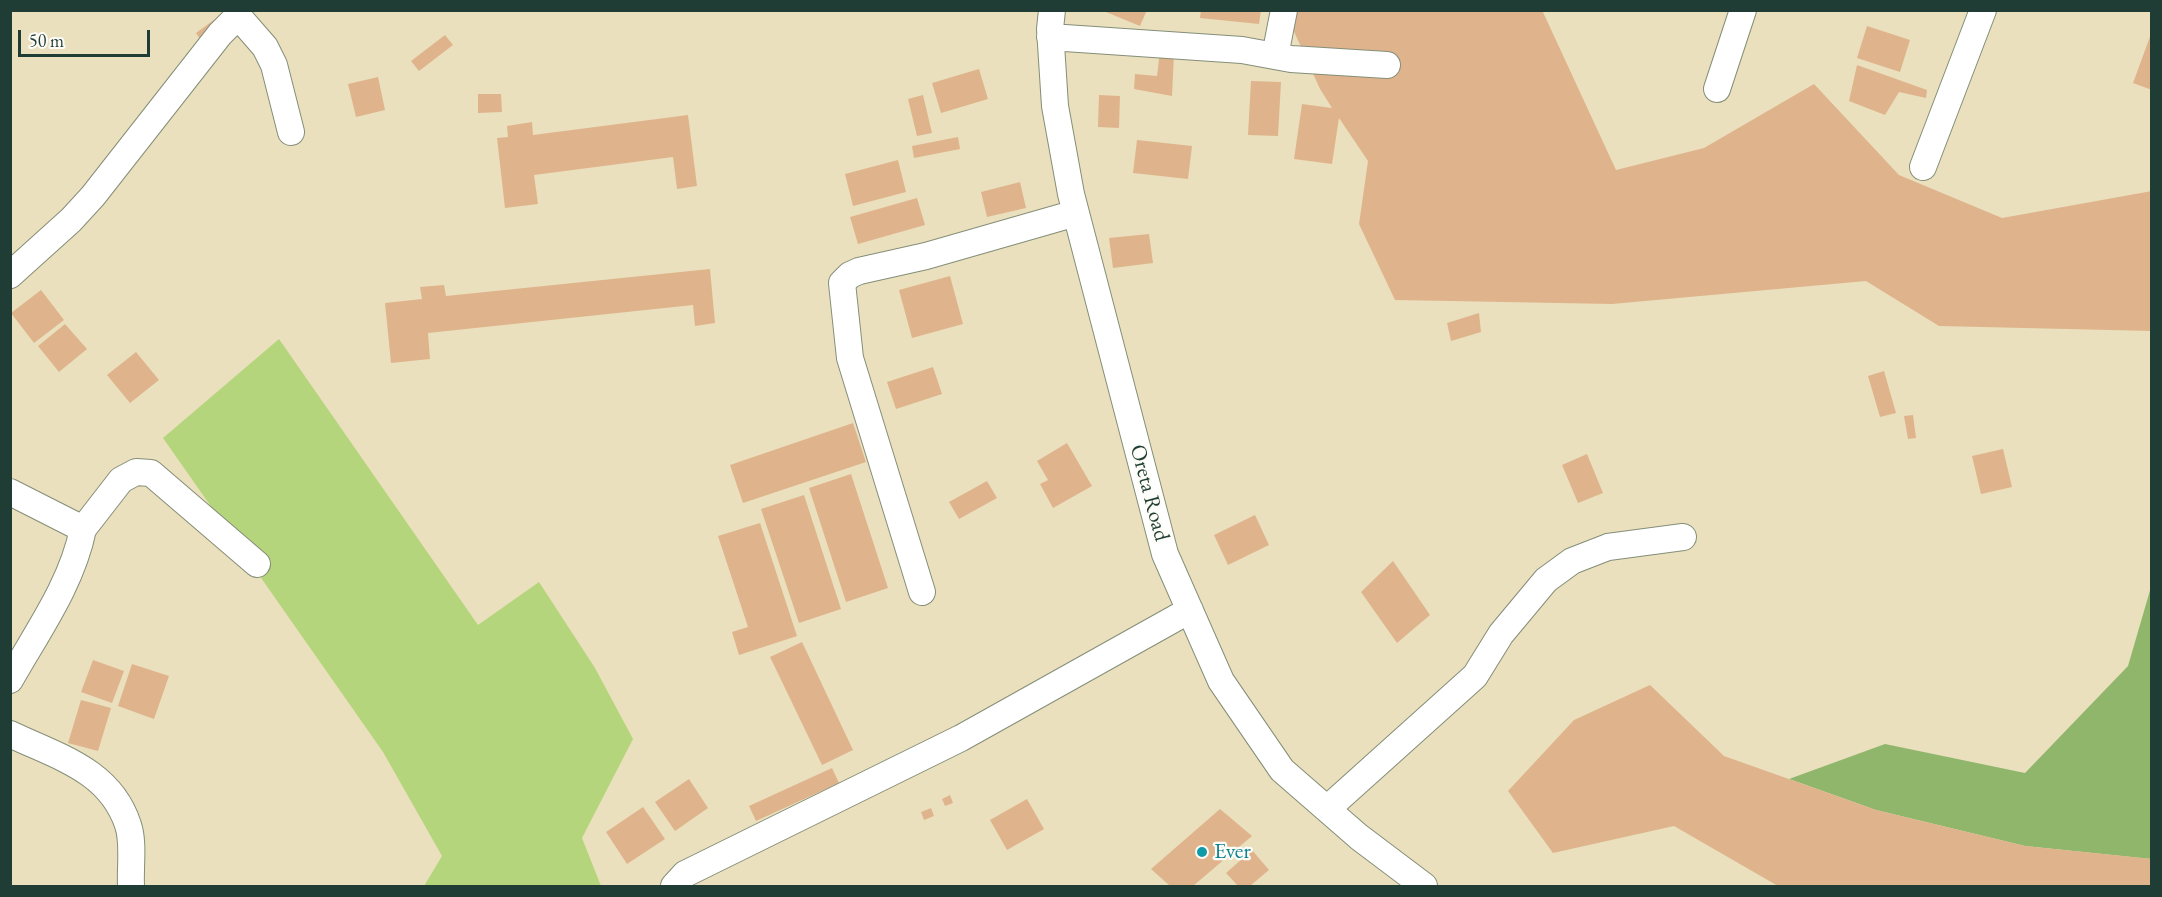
<!DOCTYPE html>
<html>
<head>
<meta charset="utf-8">
<style>
  body { margin:0 }
  #map { position:relative; width:2162px; height:897px; overflow:hidden; background:#eae0bd; font-family:"EB Garamond",serif }
  canvas { display:block }
  .frame { position:absolute; inset:0; border:12px solid #1f3d34; pointer-events:none }
  .scale { position:absolute; left:18px; top:30px; width:132px; height:27px; box-sizing:border-box; border:3px solid #1f3d34; border-top:0; padding-left:8px; font-size:18px; line-height:21px; white-space:nowrap; color:#1f3d34; -webkit-text-stroke:4px #fdfcf7; paint-order:stroke }
</style>
</head>
<body>
<div id="map">
<canvas width="2162" height="897"></canvas>
<div class="frame"></div>
<div class="scale">50 m</div>
</div>
<script>
const g = document.querySelector('canvas').getContext('2d');
g.lineJoin = 'round';
function paint(path, color) {
  g.fillStyle = color;
  g.fill(path, 'evenodd');
}
function stroke(path, color, width, dash) {
  g.strokeStyle = color;
  g.lineWidth = width;
  g.lineCap = dash ? 'butt' : 'round';
  g.setLineDash(dash || []);
  g.stroke(path);
}
function drawText(font, color, halo, rows, align = 'center') {
  g.font = font + ' "EB Garamond",serif';
  g.lineWidth = 4.5;
  g.setLineDash([]);
  g.textBaseline = 'middle';
  g.strokeStyle = halo;
  g.fillStyle = color;
  for (const [text, x, y, turn = 0] of rows) {
    g.save();
    g.translate(x, y);
    g.rotate((+turn || 0) * Math.PI / 180);
    g.textAlign = isNaN(turn) ? turn : align;
    if (halo) g.strokeText(text, 0, 0);
    g.fillText(text, 0, 0);
    g.restore();
  }
}
paint(new Path2D(`
  M279,339L478,625L539,582L595,668L633,739L582,838L601,886H424L442,856L383,752L163,438Z`), '#b5d57c');
paint(new Path2D(`
  M2151,587V859L2025,846L1876,810L1789,779L1885,744L2025,773L2128,666Z`), '#90b66c');
paint(new Path2D(`
  M1101,10H1147L1140,26Z
  M1201,10H1261L1259,24L1200,18Z
  M1297,10H1542L1616,170L1704,148L1814,84L1899,175L2002,218L2152,191V331L1939,326L1866,281L1612,304L1395,300L1359,224L1368,161L1339,118L1332,164L1294,159L1302,104L1332,108L1320,89L1292,27Z
  M222,14L200,39L196,33Z
  M1867,26L1910,40L1900,72L1857,58Z
  M2151,34H2152V90L2133,83Z
  M445,35L453,45L419,71L411,61Z
  M1160,51L1174,53L1172,96L1134,89L1135,74L1157,76Z
  M1857,65L1927,90L1926,98L1899,92L1885,115L1849,101Z
  M979,69L988,99L941,113L932,83Z
  M378,77L385,110L356,117L348,84Z
  M1251,81L1281,82L1278,136L1248,135Z
  M478,94H501L502,112L478,113Z
  M923,95L932,133L917,136L908,99Z
  M1099,95L1120,96L1119,128L1098,127Z
  M688,115L697,186L677,189L673,157L534,175L538,204L505,208L497,138L508,137L507,126L532,122L533,135Z
  M958,137L960,149L914,158L912,146Z
  M1137,140L1192,146L1188,179L1133,173Z
  M898,160L906,192L853,206L845,174Z
  M1020,182L1026,208L987,217L981,192Z
  M917,198L925,225L858,244L850,217Z
  M1149,234L1153,263L1113,268L1109,238Z
  M710,269L715,323L695,326L693,305L428,333L430,359L391,363L385,303L422,299L420,287L444,285L446,296Z
  M950,276L963,324L912,338L899,290Z
  M41,290L64,320L34,343L11,313Z
  M1479,313L1481,332L1451,341L1447,323Z
  M65,324L87,349L59,372L38,346Z
  M136,352L159,380L130,403L107,375Z
  M933,367L942,394L896,409L887,382Z
  M1884,371L1896,413L1880,417L1868,376Z
  M1913,415L1916,438L1908,439L1904,416Z
  M853,423L866,462L743,503L730,465Z
  M1067,443L1092,486L1053,508L1040,484L1048,480L1037,461Z
  M2003,449L2012,487L1981,494L1972,456Z
  M1587,454L1603,493L1578,503L1562,465Z
  M851,474L888,588L846,602L809,488Z
  M987,481L997,498L959,519L949,502Z
  M804,495L841,609L799,623L761,509Z
  M1255,515L1269,545L1228,565L1214,535Z
  M760,523L797,636L739,655L732,632L748,627L718,536Z
  M1393,561L1430,615L1397,643L1361,592Z
  M802,642L853,750L822,765L770,657Z
  M93,660L124,671L112,703L81,692Z
  M132,664L169,676L154,719L118,706Z
  M1650,685L1724,756L1876,810L2025,846L2152,859V886H1778L1674,826L1553,853L1508,791L1574,720Z
  M81,700L111,708L98,751L68,743Z
  M832,768L839,783L756,821L749,806Z
  M689,779L708,808L675,831L655,802Z
  M950,795L953,803L945,806L942,799Z
  M1027,799L1044,829L1007,850L990,820Z
  M643,807L665,839L627,864L606,832Z
  M931,808L934,816L924,820L921,812Z
  M1220,809L1252,836L1193,886H1170L1151,869Z
  M1252,850L1269,870L1250,886H1238L1226,873Z`), '#dfb48c');
const minor = new Path2D(`
  M236,10L238,16L265,47L274,65L291,132
  M1052,10L1050,29L1055,106L1071,194L1165,554L1221,681L1282,770L1359,837L1424,886
  M1050,37L1242,50L1291,59L1387,65
  M1275,56L1284,10
  M1717,89L1743,10
  M1923,167L1983,10
  M10,275L71,220L93,196L220,34L238,16
  M10,492L83,529C72,584 37,632 10,680
  M83,529L121,480L136,472L151,473L257,564
  M922,592L850,358L842,283L850,275L859,271L926,256L1076,213
  M10,734C58,757 110,770 128,825C134,842 130,867 131,886
  M1327,809L1475,676L1501,634L1546,580L1572,561L1608,547L1683,537
  M674,886L685,874L961,738L1190,610`);
stroke(minor, '#848e78', 28);
stroke(minor, '#fff', 26);
for (const [x, y, r, color] of [
  [1202,852,6,"#0f9aa8"]
]) {
  const dot = new Path2D();
  dot.arc(x, y, r, 0, 2 * Math.PI);
  g.fillStyle = color;
  g.fill(dot);
  stroke(dot, '#fdfcf7', 2);
}
drawText('22px', '#1f3d34', '#fdfcf7', [
  ["Oreta Road",1149,493,75]
]);
drawText('22px', '#0d838f', '#fdfcf7', [
  ["Ever",1214,852]
], 'left');
</script>
</body>
</html>
